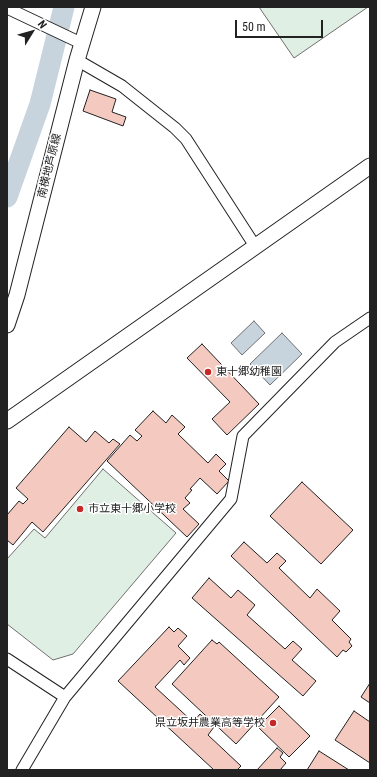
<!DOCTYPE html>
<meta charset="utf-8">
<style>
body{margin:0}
#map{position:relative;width:377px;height:777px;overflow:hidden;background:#fff;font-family:"Roboto Condensed",sans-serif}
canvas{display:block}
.frame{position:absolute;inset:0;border:8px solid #222;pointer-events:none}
.north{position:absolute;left:12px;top:12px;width:40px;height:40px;-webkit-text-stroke:3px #fff;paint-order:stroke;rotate:53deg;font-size:11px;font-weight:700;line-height:16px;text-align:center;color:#222}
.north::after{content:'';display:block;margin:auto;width:14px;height:18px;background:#222;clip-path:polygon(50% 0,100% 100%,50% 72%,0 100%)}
.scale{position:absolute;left:235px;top:20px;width:88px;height:18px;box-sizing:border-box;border:2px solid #222;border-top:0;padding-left:5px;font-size:12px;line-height:14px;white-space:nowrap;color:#222;-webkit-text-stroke:3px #fff;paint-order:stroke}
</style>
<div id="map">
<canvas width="377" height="777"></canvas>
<div class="frame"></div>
<div class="north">N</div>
<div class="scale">50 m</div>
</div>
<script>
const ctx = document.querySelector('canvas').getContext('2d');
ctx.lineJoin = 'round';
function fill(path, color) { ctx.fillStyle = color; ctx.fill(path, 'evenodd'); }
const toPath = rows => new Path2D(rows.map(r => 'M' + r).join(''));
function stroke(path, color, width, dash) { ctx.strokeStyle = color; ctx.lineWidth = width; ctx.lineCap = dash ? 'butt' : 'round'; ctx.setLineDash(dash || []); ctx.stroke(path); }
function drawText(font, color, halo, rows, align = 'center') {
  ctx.font = font + ' "Roboto Condensed","Noto Sans JP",sans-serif'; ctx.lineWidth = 3; ctx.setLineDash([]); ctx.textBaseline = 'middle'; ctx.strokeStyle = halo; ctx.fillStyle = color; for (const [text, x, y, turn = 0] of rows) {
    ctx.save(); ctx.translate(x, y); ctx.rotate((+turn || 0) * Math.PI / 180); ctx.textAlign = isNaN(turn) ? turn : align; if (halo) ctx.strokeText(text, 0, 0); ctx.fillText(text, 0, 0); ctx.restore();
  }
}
const green = toPath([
 [259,7,368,7,294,58,259,7],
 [103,469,176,533,73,654,53,660,7,624,7,559,34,529,45,538,103,469]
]);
fill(green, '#e0efe3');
stroke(green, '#6f6f6f', 1);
const water = toPath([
 [254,321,265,333,242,355,231,343,254,321],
 [282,333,302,354,270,385,250,364,282,333]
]);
fill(water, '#c7d3dd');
stroke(water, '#6f6f6f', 1);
stroke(toPath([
 [7,197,40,104,64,7]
]), '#c7d3dd', 21);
const building = toPath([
 [90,90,116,99,112,112,126,117,123,126,83,111,90,90],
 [202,344,259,404,227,435,212,419,230,402,187,358,202,344],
 [153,411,166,423,172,415,185,427,178,434,208,463,216,454,226,464,219,471,229,481,217,494,200,478,190,489,192,490,185,498,190,503,183,509,199,524,187,537,107,461,130,435,137,441,142,436,135,430,153,411],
 [69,427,86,442,95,431,109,443,113,439,120,444,43,532,32,522,13,545,7,540,7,515,19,501,23,504,28,499,16,488,69,427],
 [302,482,353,530,321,564,270,516,302,482],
 [244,542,267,563,277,553,286,561,279,568,310,598,317,589,340,611,332,620,351,639,349,642,352,646,346,652,343,650,337,657,231,556,244,542],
 [209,578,231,598,238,590,255,605,247,615,285,649,293,641,302,649,292,660,316,681,303,696,192,598,209,578],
 [169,627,174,632,178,628,187,636,178,646,190,658,184,665,180,660,155,687,193,722,200,714,214,727,208,735,241,766,237,770,214,770,118,681,169,627],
 [212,640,217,644,219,642,279,697,236,744,172,684,212,640],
 [370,683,370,703,361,697,370,683],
 [279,706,310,736,289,757,258,727,279,706],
 [354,711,370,722,370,763,335,740,354,711],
 [277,748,283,753,280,757,286,763,280,770,257,770,277,748],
 [319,751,349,770,307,770,319,751]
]);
fill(building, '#f3c9c0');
stroke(building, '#222', 1);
const street = toPath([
 [7,8,83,44],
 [77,60,122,86,175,128,186,139,255,246],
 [7,659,65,697,231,499,243,436,335,342,370,318],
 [22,770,65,697]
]);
const secondary = toPath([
 [7,325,17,295,77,60,93,7],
 [7,421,370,166]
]);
stroke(street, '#222', 13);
stroke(secondary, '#222', 17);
stroke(street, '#fff', 11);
stroke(secondary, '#fff', 15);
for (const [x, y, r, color] of [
 [208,372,4,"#c62828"],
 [80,509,4,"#c62828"],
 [273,723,4,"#c62828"]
]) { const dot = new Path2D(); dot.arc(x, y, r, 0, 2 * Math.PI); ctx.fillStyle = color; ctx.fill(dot); stroke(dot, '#fff', 1.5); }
drawText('11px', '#222', '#fff', [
 ["南横地芦原線",50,166,-76]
]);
drawText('11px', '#222', '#fff', [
 ["東十郷幼稚園",216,372],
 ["市立東十郷小学校",88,509],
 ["県立坂井農業高等学校",265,723,"right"]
], 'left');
</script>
